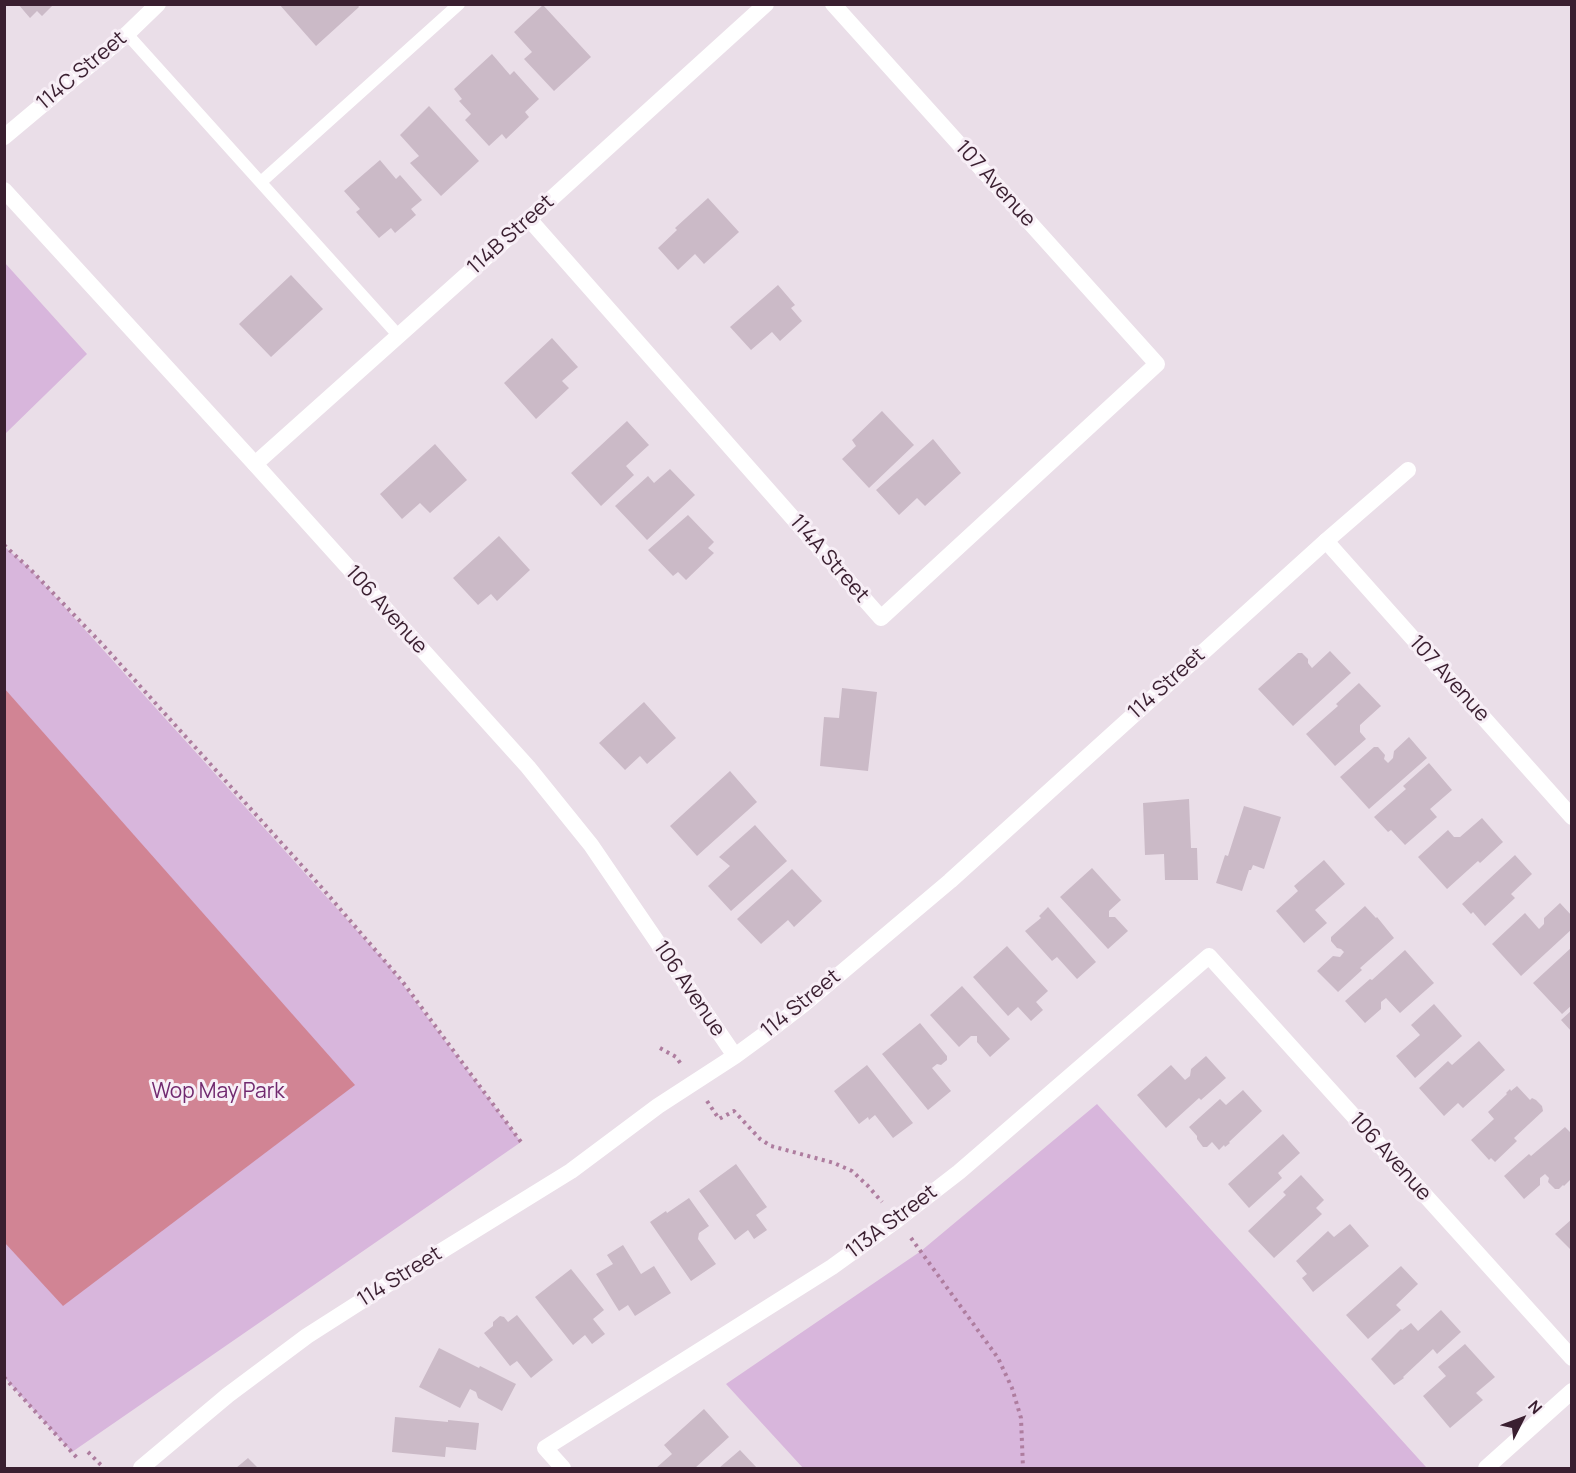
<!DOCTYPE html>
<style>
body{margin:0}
#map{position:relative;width:1576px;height:1473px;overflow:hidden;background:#eadee8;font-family:Manrope,sans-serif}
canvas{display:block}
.frame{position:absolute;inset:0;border:6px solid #3a1f30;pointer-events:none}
.north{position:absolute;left:1492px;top:1389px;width:60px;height:60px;-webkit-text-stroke:4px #f7eef6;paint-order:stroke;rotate:48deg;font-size:16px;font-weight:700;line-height:24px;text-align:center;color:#3a1f30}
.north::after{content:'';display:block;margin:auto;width:21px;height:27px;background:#3a1f30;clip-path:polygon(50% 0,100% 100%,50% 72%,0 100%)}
</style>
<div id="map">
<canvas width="1576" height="1473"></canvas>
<div class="frame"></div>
<div class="north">N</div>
</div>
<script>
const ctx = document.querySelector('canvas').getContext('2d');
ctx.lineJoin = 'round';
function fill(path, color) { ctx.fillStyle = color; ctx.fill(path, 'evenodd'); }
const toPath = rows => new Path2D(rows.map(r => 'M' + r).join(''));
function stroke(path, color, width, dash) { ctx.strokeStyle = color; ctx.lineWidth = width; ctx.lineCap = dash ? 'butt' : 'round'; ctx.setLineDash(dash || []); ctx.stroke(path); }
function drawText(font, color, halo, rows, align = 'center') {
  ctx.font = font + ' Manrope,sans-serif'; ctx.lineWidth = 6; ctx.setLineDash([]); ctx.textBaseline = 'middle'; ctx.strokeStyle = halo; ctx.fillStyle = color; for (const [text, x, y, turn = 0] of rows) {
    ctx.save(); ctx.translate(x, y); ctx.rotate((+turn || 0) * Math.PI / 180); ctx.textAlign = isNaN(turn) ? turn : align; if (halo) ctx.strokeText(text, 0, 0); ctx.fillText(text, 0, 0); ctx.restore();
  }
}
fill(toPath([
 [5,263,87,354,5,434],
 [5,547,31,570,388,965,521,1142,72,1452,5,1378],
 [1097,1104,1426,1467,1424,1468,803,1468,726,1384,921,1251]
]), '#d8b6dc');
fill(toPath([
 [4,688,355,1085,63,1306,5,1243]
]), '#d18494');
fill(toPath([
 [18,4,54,4,42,16,37,11,30,18],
 [279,4,357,4,359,7,316,46],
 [543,5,591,57,554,91,524,59,532,52,514,32],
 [492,54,510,75,514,71,539,99,525,112,529,117,506,139,502,134,489,146,465,120,471,114,459,101,462,99,454,89],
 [429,106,479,161,441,196,410,163,419,156,400,135],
 [380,160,396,179,400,175,422,200,411,209,416,215,395,233,391,228,379,238,356,212,360,209,344,191],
 [708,198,739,232,704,264,695,254,678,270,658,248,677,230,675,228],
 [291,275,323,309,271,357,239,324],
 [778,285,795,305,791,308,802,321,780,341,772,332,751,350,730,327],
 [552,338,578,367,562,381,569,388,536,419,504,383],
 [882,411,914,445,869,488,842,459,856,446,852,440],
 [627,421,649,445,626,466,634,475,601,506,571,473],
 [933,439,961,473,925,506,917,498,899,515,876,490],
 [435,444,467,480,430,513,420,503,402,519,380,494],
 [670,469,695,495,647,540,615,506,648,476,654,483],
 [688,515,714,542,708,548,714,553,686,580,678,572,673,576,648,550],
 [499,536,530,570,497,601,491,594,478,605,453,578],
 [1330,651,1351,673,1293,726,1258,689,1298,653,1302,653,1308,659,1308,663,1312,668],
 [1359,683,1381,706,1360,725,1360,732,1366,739,1335,766,1306,734,1338,706,1336,704],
 [842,688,877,692,868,771,820,766,824,717,839,718],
 [644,702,676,738,647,764,640,756,625,770,599,743],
 [1409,737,1427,758,1369,809,1340,777,1374,747,1378,747,1385,755,1384,759,1388,763,1393,758,1394,751],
 [1429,763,1452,790,1430,809,1437,817,1405,845,1391,830,1388,832,1374,817,1406,789,1403,786],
 [730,771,757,802,697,856,670,826],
 [1189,799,1191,848,1197,848,1198,880,1165,880,1164,854,1145,855,1143,803],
 [1244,806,1281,817,1264,869,1253,865,1251,870,1249,870,1242,891,1216,883,1225,855,1228,856],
 [1482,818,1503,842,1480,863,1478,861,1447,889,1418,857,1448,830,1454,837,1460,837],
 [755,825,787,861,731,911,708,886,730,866,719,857],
 [1515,855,1532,874,1511,894,1515,898,1485,926,1473,912,1471,914,1462,904],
 [1324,860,1345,884,1315,910,1327,923,1304,943,1276,911,1298,891,1294,886],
 [1092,868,1121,900,1109,911,1109,917,1115,917,1128,931,1108,949,1060,897],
 [792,869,822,901,794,927,788,920,761,944,737,919],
 [1560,903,1572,916,1572,929,1521,976,1492,944,1525,913,1539,929,1544,924,1544,918],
 [1365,906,1376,918,1377,917,1394,938,1360,968,1362,970,1338,992,1317,971,1333,956,1340,957,1344,952,1341,949,1337,948,1331,941,1331,937],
 [1048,907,1096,962,1077,979,1057,957,1052,961,1025,931,1041,918,1039,916],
 [1007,946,1048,991,1036,1002,1043,1010,1031,1021,1018,1007,1008,1016,973,977],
 [1572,947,1572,1005,1562,1014,1533,983],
 [1405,950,1434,983,1400,1013,1386,998,1381,1002,1381,1009,1365,1023,1345,1001,1370,979,1372,980],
 [962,986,1010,1039,990,1057,977,1042,977,1036,971,1036,959,1047,930,1015],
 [1434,1004,1462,1036,1415,1078,1396,1056,1420,1035,1411,1025],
 [1572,1010,1572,1032,1561,1020],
 [920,1023,947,1056,947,1060,941,1065,937,1064,932,1068,951,1091,928,1110,882,1054],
 [1479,1041,1505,1070,1463,1108,1458,1103,1444,1116,1419,1088,1448,1061,1452,1065],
 [1206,1056,1226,1078,1201,1100,1199,1098,1166,1128,1137,1095,1171,1065,1185,1080,1190,1076,1191,1069],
 [867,1065,913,1123,893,1138,875,1115,869,1120,868,1117,859,1124,834,1091],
 [1517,1086,1530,1100,1532,1098,1536,1100,1542,1106,1543,1111,1514,1138,1517,1141,1495,1162,1491,1158,1489,1160,1471,1140,1494,1119,1488,1112,1507,1094,1506,1093,1510,1089,1511,1091],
 [1243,1090,1262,1111,1229,1142,1230,1143,1225,1147,1224,1145,1219,1150,1212,1142,1207,1147,1203,1147,1197,1139,1197,1136,1189,1127,1220,1099,1226,1105],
 [1565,1127,1572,1134,1572,1178,1564,1186,1563,1185,1559,1189,1555,1189,1548,1182,1549,1178,1545,1174,1540,1178,1540,1185,1524,1199,1504,1176,1529,1154,1531,1156],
 [1283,1134,1300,1153,1278,1173,1282,1178,1249,1208,1228,1184],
 [736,1164,767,1207,756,1215,767,1230,754,1239,748,1230,735,1240,699,1191],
 [1301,1175,1324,1200,1316,1208,1322,1214,1274,1258,1248,1231,1286,1195,1283,1192],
 [689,1198,709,1226,699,1233,698,1239,716,1264,691,1281,650,1222,666,1211,667,1213],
 [1572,1219,1572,1251,1555,1234],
 [1350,1224,1369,1246,1313,1292,1302,1278,1307,1274,1296,1261,1328,1231,1334,1237],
 [623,1245,641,1274,654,1266,671,1293,635,1316,628,1305,619,1311,596,1274,613,1264,607,1255],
 [1401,1266,1418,1284,1396,1305,1401,1310,1368,1339,1346,1315],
 [571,1269,604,1310,593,1319,605,1334,592,1344,585,1335,573,1345,535,1297],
 [1441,1310,1461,1332,1437,1354,1433,1349,1403,1377,1404,1378,1394,1385,1371,1359,1401,1329,1402,1330,1411,1323,1418,1331],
 [517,1315,553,1360,531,1378,517,1361,510,1366,484,1333,493,1326,493,1322,500,1316,504,1317,508,1322],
 [1465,1344,1495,1377,1476,1393,1483,1400,1450,1428,1423,1396,1446,1376,1438,1367],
 [439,1348,479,1368,480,1366,516,1384,502,1411,478,1398,476,1392,470,1389,460,1408,419,1387],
 [704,1409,729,1437,695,1468,656,1468,672,1454,664,1445],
 [395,1417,448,1422,448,1420,479,1423,476,1450,446,1447,445,1457,392,1452],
 [740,1450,757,1468,719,1468],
 [248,1458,258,1468,236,1468]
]), '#cbbac7');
stroke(toPath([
 [4,545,31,570,103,645,323,889,402,981,521,1142],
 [660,1048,676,1057,681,1064],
 [707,1101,719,1119,734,1111,760,1139,771,1146,834,1163,852,1171,868,1186,882,1202],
 [911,1238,998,1358,1012,1388,1021,1418,1023,1468],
 [4,1377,78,1459],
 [88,1452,104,1468]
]), '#ae7d9f', 4, [3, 4.5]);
stroke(toPath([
 [127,34,398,335],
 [261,182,459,4]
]), '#fff', 12);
stroke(toPath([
 [4,137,127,34,158,4],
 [529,219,881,618,1157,364,833,4],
 [255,464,529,219,766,4],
 [1326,541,1572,817],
 [563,1468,545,1448,832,1267,897,1220,959,1172,1209,956,1572,1358],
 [1486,1468,1572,1391]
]), '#fff', 16);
stroke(toPath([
 [4,190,255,464,528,767,591,845,735,1056],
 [141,1468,228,1395,307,1336,393,1281,571,1171,658,1106,735,1056,765,1034,803,1005,950,881,1326,541,1408,470]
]), '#fff', 16);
drawText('21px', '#3a1f30', '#f7eef6', [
 ["114C Street",82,71,-40],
 ["107 Avenue",995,184,48],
 ["114B Street",511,235,-42],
 ["114A Street",829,559,49],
 ["106 Avenue",386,610,48],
 ["107 Avenue",1449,679,48],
 ["114 Street",1167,684,-42],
 ["106 Avenue",689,989,56],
 ["114 Street",801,1004,-39],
 ["106 Avenue",1390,1157,48],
 ["113A Street",892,1222,-37],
 ["114 Street",400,1277,-32]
]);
drawText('21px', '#71296f', '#f7eef6', [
 ["Wop May Park",218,1092]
]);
</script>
